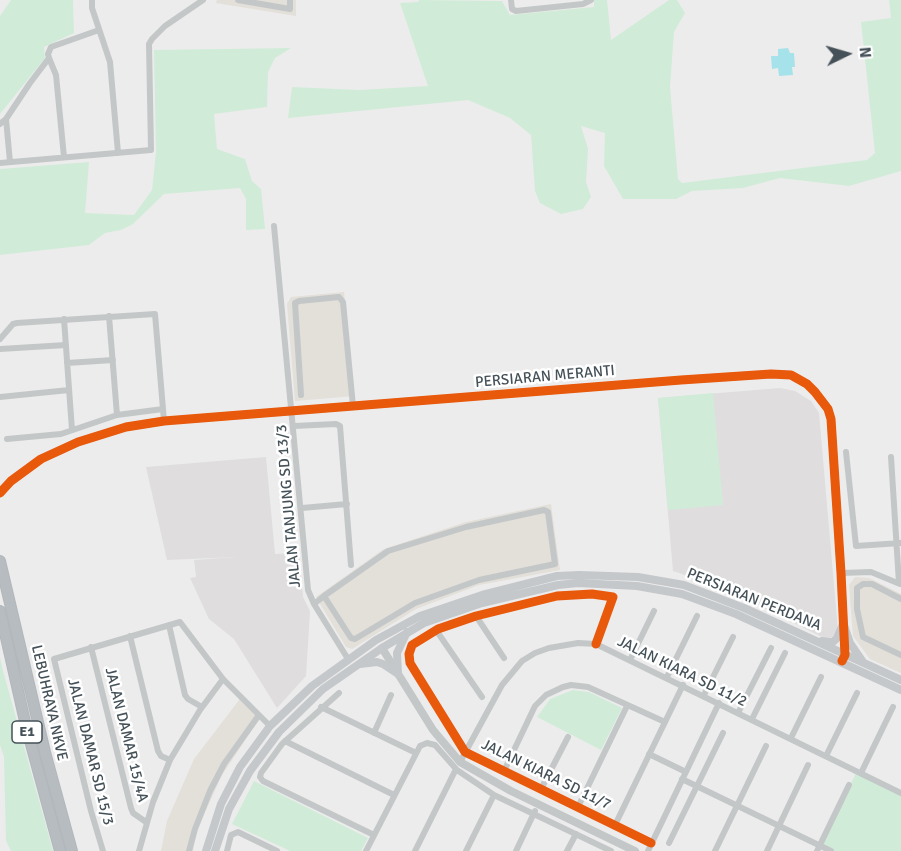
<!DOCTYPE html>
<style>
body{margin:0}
#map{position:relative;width:901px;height:851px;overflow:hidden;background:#edecec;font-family:Signika,sans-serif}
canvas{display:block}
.north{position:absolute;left:817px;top:24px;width:60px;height:60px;-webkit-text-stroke:4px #fff;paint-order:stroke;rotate:85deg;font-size:16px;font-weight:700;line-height:24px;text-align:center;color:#445158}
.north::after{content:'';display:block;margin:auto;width:21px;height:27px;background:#445158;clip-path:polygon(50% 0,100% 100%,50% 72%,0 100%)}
</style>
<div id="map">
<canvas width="901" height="851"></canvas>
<div class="north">N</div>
</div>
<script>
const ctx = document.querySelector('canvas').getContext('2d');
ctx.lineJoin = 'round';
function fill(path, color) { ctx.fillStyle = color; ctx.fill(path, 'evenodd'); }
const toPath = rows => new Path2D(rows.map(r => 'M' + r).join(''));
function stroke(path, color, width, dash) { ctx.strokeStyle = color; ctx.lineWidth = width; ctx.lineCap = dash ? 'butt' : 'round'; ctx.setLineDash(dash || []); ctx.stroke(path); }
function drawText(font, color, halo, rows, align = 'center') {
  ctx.font = font + ' Signika,sans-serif'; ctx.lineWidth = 5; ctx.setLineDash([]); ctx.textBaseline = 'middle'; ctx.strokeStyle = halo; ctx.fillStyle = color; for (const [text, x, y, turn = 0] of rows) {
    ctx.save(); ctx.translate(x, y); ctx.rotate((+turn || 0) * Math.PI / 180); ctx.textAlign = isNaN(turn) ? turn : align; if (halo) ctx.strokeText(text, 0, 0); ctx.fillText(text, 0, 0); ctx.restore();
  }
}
fill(toPath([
 [217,0,296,0,296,16,216,3],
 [344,292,354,396,295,401,287,304,291,297],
 [551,504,560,570,479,585,416,609,352,649,346,647,316,597,384,549,466,522],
 [855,577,869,578,901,594,901,673,870,659,853,636,849,585],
 [243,695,262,715,222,775,197,830,193,851,161,851,167,821,194,759]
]), '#e3dfd9');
fill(toPath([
 [780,388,795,391,811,401,819,413,838,631,832,637,822,637,726,589,673,571,658,398],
 [266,457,275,554,299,553,303,597,310,611,306,676,277,708,234,639,209,619,190,578,196,577,194,560,236,557,167,560,146,467]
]), '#dfddde');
fill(toPath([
 [11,0,73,0,74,33,44,47,45,58,0,114,0,16],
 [419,0,502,1,510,15,594,7,594,0,607,0,611,40,669,0,677,0,685,13,674,32,670,87,678,179,682,183,867,160,875,153,861,22,891,18,889,0,901,0,901,171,849,186,780,178,743,188,692,191,676,199,623,199,604,166,605,133,581,126,588,149,586,182,591,197,583,209,561,214,540,203,535,191,531,135,510,118,468,100,288,118,292,87,359,90,428,86,400,3,418,2],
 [291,48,275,58,268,72,267,107,214,114,217,149,245,159,252,181,261,189,265,229,246,230,246,199,240,188,164,194,133,224,121,230,105,233,89,245,0,255,0,169,89,162,85,213,134,215,152,190,156,152,154,50],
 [713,393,723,505,668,510,658,398],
 [0,657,2,667,53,851,11,851,6,841,4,757,0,745],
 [573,690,589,692,622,708,601,750,537,717,550,699],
 [856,773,901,794,901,851,835,851,822,844],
 [254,781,368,838,361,851,290,851,232,824]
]), '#d0ecd8');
fill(toPath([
 [788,48,790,53,794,53,795,67,792,67,793,75,779,76,778,68,772,69,771,56,778,56,778,49]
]), '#a6e2ea');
const motorway = toPath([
 [0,561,45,752,72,851],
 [0,611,26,726,60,851]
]);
stroke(motorway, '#b2b7bc', 12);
stroke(toPath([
 [92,0,92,8,110,62,118,153],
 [238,0,290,9,290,0],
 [511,0,512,9,516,11,583,4,591,0],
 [49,58,56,75,64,157],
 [6,119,10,162],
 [0,124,6,119,30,83,49,58,48,54,51,47,99,30],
 [0,163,151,150,149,44,152,39,165,26,203,0],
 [274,226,308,590,314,604,348,659],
 [109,316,117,415],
 [64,319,72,430],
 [0,339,13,324,17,323,155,314,164,421],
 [0,349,66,345],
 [67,363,113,360],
 [301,395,295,303,299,301,339,297,343,302,353,406],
 [0,397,69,390],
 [294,426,336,424,340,426,351,565],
 [7,439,61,434,117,415,163,409],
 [846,452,856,546,901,543],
 [891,457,899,583],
 [302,508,347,504],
 [841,573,871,572,900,584],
 [901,599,872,584,863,584,857,588,857,609,863,637,901,655],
 [314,604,324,596,388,551,466,527,544,510,548,512,555,564,479,580,415,603,355,639,351,638,324,596],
 [476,616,504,658],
 [169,625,185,695,188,699,202,707],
 [436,630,482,697],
 [130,636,158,751,161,756,170,760],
 [596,644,613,597,592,594,557,596,476,616,438,629,412,645,409,654,410,663,465,752,651,843],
 [91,647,131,808,133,813,146,822],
 [630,660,654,611],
 [667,677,697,616],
 [339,693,282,744,261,773,260,777,263,781,374,835],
 [704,695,733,637],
 [321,707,416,753],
 [738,713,771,648],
 [752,719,785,653],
 [374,733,391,695],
 [791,738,821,677],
 [285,741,394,795],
 [649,754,686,772],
 [826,756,857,693],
 [460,762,502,685,522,661,535,653,549,648,578,643,596,644,901,793],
 [504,771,535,706,546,695,563,687,571,685,588,687,665,722],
 [861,773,893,707],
 [682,779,831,851],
 [541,789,568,737],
 [578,807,627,706],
 [615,825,683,685],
 [669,843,723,733],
 [103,851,91,811,54,659,180,622,223,679,270,726],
 [139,851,153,802,170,760,200,710,223,679],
 [189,851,195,829,210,791,224,764,259,715],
 [227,851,231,835,238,832,277,851],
 [366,851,420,746,427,743,435,745,457,770,494,795,611,851],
 [415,851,456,769],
 [466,851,494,795],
 [516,851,535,811],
 [567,851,576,834],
 [648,851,719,703],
 [715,851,766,746],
 [767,851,808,765],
 [817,851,849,785]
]), '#c4c7c8', 6);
stroke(toPath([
 [0,493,11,481,41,459,78,442,126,427,164,421,681,380,771,374,791,375,807,384,815,392,828,409,831,419,841,573,845,655,843,659],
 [382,648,433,730,460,762,511,791,635,851]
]), '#c4c7c8', 8);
stroke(toPath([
 [843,622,850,643,863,662],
 [822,641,833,642,837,638,843,624],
 [360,664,377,662,383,664,398,674],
 [398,674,397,653,407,632],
 [206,851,221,804,240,767,270,726,312,686,376,640,420,616,482,595,557,576,579,575,638,577,684,585,744,608,901,680],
 [215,851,229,809,250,771,279,732,323,689,382,648,424,623,482,603,558,585,578,583,637,586,682,594,736,614,901,690]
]), '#c5c8cb', 8);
stroke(motorway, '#b6bcc0', 10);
stroke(toPath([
 [0,493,11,481,41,459,78,442,126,427,164,421,681,380,771,374,791,375,807,384,815,392,828,409,831,419,841,573,845,655,842,661],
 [596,644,613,597,592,594,557,596,476,616,438,629,412,645,409,654,410,663,465,752,651,843]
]), '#e8590c', 9);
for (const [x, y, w] of [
 [27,732,30]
]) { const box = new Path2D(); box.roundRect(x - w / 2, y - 11, w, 22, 4.5); ctx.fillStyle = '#fff'; ctx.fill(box); stroke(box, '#445158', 1.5); }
drawText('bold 14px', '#445158', null, [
 ["E1",27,732]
]);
drawText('15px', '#445158', '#fff', [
 ["PERSIARAN MERANTI",545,377,-5],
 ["JALAN TANJUNG SD 13/3",289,506,-95],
 ["PERSIARAN PERDANA",754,600,22],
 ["JALAN KIARA SD 11/2",682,672,26],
 ["LEBUHRAYA NKVE",49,703,77],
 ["JALAN DAMAR 15/4A",126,735,76],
 ["JALAN DAMAR SD 15/3",90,752,76],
 ["JALAN KIARA SD 11/7",546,775,26]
]);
</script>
